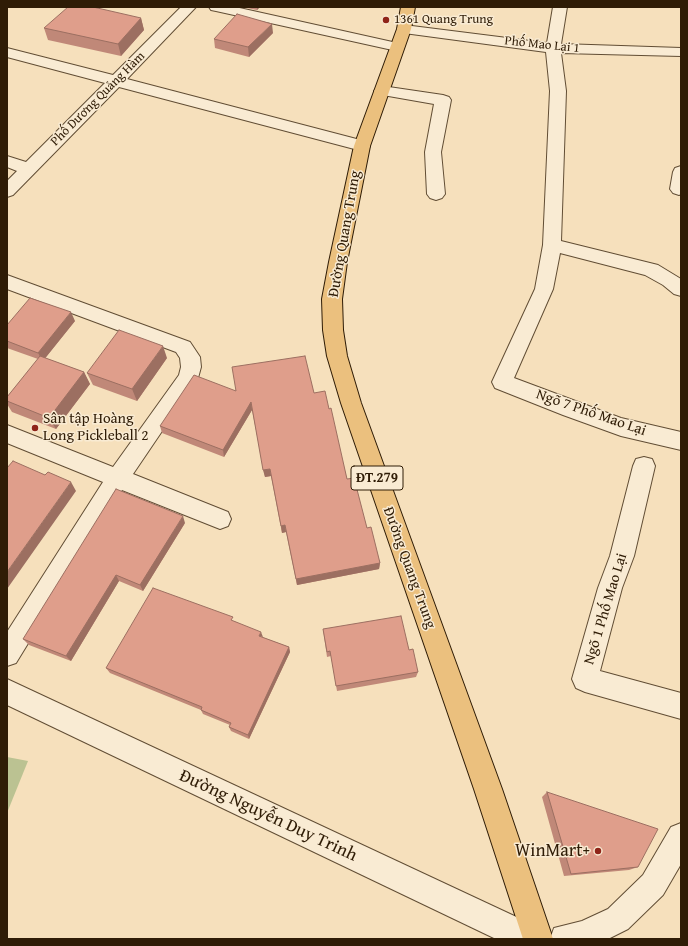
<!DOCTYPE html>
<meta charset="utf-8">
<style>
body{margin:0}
#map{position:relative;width:688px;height:946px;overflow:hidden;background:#f6e0bc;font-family:"Gentium Book Plus",serif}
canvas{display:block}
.frame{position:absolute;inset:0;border:8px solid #2f1c06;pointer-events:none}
</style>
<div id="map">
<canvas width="688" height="946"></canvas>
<div class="frame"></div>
</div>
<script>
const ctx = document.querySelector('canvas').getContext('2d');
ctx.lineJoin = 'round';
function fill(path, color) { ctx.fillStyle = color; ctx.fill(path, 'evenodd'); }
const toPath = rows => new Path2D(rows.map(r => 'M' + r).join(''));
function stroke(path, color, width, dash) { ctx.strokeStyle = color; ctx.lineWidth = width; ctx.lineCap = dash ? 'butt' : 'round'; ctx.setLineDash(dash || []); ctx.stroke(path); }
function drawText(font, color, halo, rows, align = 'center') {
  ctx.font = font + ' "Gentium Book Plus",serif'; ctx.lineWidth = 3; ctx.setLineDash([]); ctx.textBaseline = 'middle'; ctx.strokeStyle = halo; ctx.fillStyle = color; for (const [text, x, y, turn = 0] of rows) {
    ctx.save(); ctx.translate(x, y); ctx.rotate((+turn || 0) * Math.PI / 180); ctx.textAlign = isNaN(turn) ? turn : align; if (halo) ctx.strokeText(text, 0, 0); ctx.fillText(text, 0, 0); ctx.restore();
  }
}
fill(toPath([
 [7,757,28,761,7,813]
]), '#bbc292');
const minor = toPath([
 [181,7,196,7,127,79,368,142,370,146,368,150,362,151,119,87,13,195,7,197,7,181,17,171,7,167,7,156,26,162,105,83,7,57,7,48,113,75,181,7],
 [209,7,235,7,397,43,402,44,404,47,402,50,397,51,216,11,211,10,209,7],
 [553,7,567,7,561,44,681,48,681,56,561,53,566,91,561,241,658,265,681,279,681,296,674,294,663,285,645,275,560,253,553,289,514,378,621,418,681,432,681,450,621,436,563,415,495,388,492,382,535,289,543,245,550,91,546,52,404,33,399,32,397,29,399,26,404,25,547,43,553,7],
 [382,86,443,95,449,97,451,100,441,152,445,194,442,198,436,200,430,198,427,194,425,152,434,104,377,94,374,91,377,88,382,86],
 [681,166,681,194,679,195,673,193,670,189,673,172,675,168,681,166],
 [7,275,190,342,200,357,201,367,198,378,133,474,228,512,231,519,228,526,220,529,122,490,16,663,7,666,7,632,103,482,7,443,7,425,113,467,179,375,181,367,180,358,176,352,7,289,7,275],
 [644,457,652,459,655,466,634,556,622,588,600,671,681,693,681,719,585,692,576,688,572,679,598,588,610,556,633,466,636,459,644,457],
 [681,823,681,864,663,895,628,929,608,939,550,939,554,928,582,921,608,909,643,875,671,827,681,823]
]);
const tertiary = toPath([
 [7,679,540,928,544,939,496,939,7,705,7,679]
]);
const primary = toPath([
 [401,7,415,7,411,29,370,146,347,262,342,299,343,330,347,356,361,403,502,789,553,939,523,939,474,789,341,403,327,356,323,330,322,299,329,262,354,146,397,29,401,7]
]);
stroke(minor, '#614d34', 2);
stroke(tertiary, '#614d34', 2);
stroke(primary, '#2f1c06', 2);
fill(minor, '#f9ebd3');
fill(tertiary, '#f9ebd3');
fill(primary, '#ebc07e');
fill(toPath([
 [242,7,260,7,257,10],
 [141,18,144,30,121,56,48,40,44,28],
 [273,33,249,57,215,48,214,39],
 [75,321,45,358,84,372,90,384,56,429,12,412,7,404,7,397,38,359,7,348,7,325],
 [167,358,137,401,93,385,87,373],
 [236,391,314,393,329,409,347,479,367,528,380,563,379,569,297,585,286,532,282,533,271,476,265,477,252,410,224,457,162,433,160,426],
 [185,523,143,591,119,581,71,661,29,645,23,639],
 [234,621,262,637,289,647,290,652,249,739,231,731,229,727,230,725,203,714,201,710,110,673,106,668],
 [323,629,409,650,418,672,416,677,337,691,331,656,327,657],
 [547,792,638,867,629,870,564,876,542,797]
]), '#c08878');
fill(toPath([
 [257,7,260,7,257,10],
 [141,18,144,30,121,56,118,44],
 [272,24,273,33,249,57,248,47],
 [71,312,75,321,43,361,38,353],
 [163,346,167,358,137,401,132,389],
 [84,372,90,384,56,429,49,418],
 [251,402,252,410,224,457,223,450],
 [270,469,271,476,265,477,263,470],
 [71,482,76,491,7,589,7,572],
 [183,516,185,523,143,591,140,585],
 [285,525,286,532,282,533,281,526],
 [380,563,379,569,297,585,296,579],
 [116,575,119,581,71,661,66,656],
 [261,632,263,637,259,636],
 [289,647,290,652,249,739,248,735]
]), '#9c6f61');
const building = toPath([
 [68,7,93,7,141,18,118,44,44,28,68,7],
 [237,14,272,24,248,47,214,39,237,14],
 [30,298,71,312,38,353,7,341,7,325,30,298],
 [119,330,163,346,132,389,87,373,119,330],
 [40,356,84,372,49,418,7,401,7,397,40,356],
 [305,356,314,393,325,391,329,409,331,408,347,479,354,478,367,528,371,527,380,563,296,579,285,525,281,526,270,469,263,470,251,402,223,450,160,426,194,375,236,391,232,367,305,356],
 [13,461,45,475,48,472,71,482,7,572,7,468,13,461],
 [116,489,183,516,140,585,116,575,66,656,23,639,116,489],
 [153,588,233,617,231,620,261,632,259,636,289,647,248,735,229,727,231,723,201,710,202,707,106,668,153,588],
 [401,616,409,650,413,649,418,672,336,686,330,651,327,652,323,629,401,616],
 [547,792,658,829,638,867,571,874,547,792]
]);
fill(building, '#df9e8b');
stroke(building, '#9c6f61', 1);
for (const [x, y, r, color] of [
 [386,20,4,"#8f2418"],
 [35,428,4,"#8f2418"],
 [598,851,4,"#8f2418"]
]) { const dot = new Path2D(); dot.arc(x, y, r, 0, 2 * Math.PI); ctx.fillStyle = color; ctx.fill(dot); stroke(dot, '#f9ebd3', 1.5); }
drawText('13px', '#2f1c06', '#f9ebd3', [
 ["1361 Quang Trung",394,20]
], 'left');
drawText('13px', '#2f1c06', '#f9ebd3', [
 ["Phố Mao Lại 1",542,45,6],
 ["Phố Dương Quảng Hàm",98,99,-45]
]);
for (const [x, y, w] of [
 [377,478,52]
]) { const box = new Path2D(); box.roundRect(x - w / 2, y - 12, w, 24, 3); ctx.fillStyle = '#f9ebd3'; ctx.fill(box); stroke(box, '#2f1c06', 1); }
drawText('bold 14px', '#2f1c06', null, [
 ["ĐT.279",377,478]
]);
drawText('15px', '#2f1c06', '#f9ebd3', [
 ["Đường Quang Trung",345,234,-80],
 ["Ngõ 7 Phố Mao Lại",591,413,19],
 ["Đường Quang Trung",409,568,70],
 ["Ngõ 1 Phố Mao Lại",606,609,-73]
]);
drawText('15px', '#2f1c06', '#f9ebd3', [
 ["Sân tập Hoàng",43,419],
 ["Long Pickleball 2",43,436]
], 'left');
drawText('18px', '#2f1c06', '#f9ebd3', [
 ["Đường Nguyễn Duy Trinh",268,816,25]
]);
drawText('18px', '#2f1c06', '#f9ebd3', [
 ["WinMart+",590,851]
], 'right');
</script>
